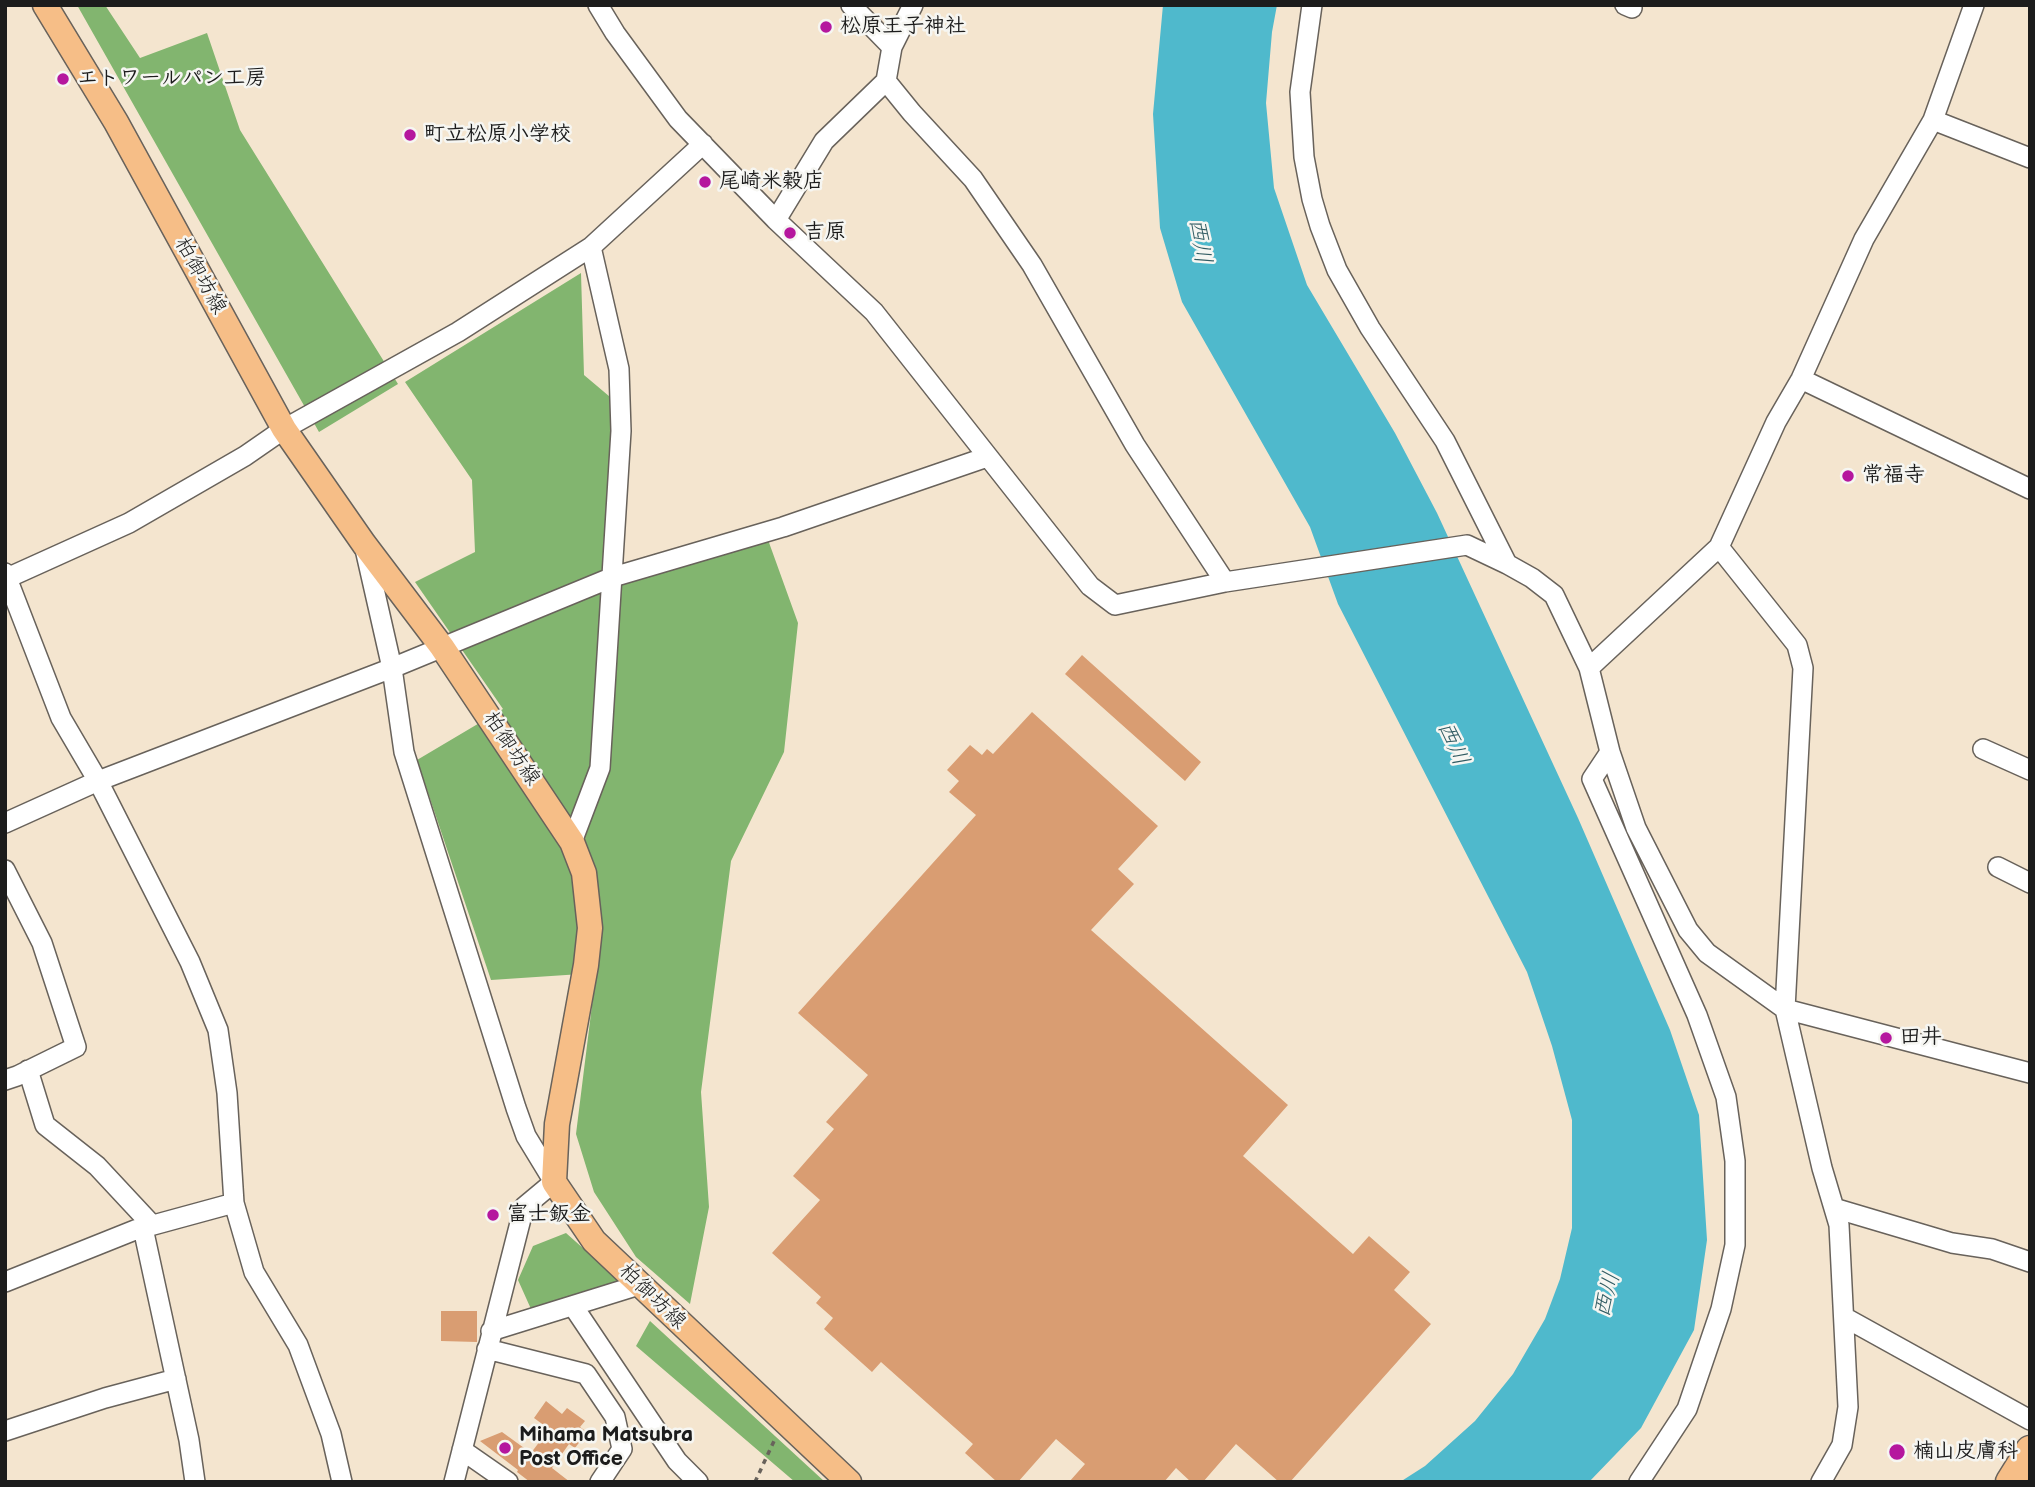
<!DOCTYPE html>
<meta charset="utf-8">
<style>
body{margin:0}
#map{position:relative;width:2035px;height:1487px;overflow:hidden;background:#f4e5cf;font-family:"Balsamiq Sans",sans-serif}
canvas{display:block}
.frame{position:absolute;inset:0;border:7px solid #1c1c1c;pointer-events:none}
</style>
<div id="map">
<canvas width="2035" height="1487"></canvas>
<div class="frame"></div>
</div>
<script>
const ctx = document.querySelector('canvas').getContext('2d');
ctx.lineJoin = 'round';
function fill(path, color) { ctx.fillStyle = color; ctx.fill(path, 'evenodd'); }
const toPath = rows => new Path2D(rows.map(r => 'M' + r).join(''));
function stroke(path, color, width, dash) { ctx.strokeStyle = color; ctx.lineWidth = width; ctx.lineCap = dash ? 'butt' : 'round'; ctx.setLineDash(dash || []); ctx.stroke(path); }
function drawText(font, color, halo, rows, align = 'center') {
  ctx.font = font + ' "Balsamiq Sans","Klee One",sans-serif'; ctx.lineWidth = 5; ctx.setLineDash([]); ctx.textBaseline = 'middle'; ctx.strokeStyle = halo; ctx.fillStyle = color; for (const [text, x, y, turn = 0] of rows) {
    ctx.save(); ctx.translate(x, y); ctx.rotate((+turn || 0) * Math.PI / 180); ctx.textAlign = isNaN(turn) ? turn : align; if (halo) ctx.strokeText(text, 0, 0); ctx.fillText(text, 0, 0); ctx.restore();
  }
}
fill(toPath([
 [77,5,105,5,140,58,207,33,240,130,398,384,319,432],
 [581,273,584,375,616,402,604,588,767,537,798,623,784,752,731,861,701,1092,709,1207,690,1304,636,1257,594,1192,576,1134,596,973,491,980,417,760,503,709,415,582,475,552,472,480,405,382],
 [566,1233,621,1282,531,1309,518,1280,533,1246],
 [650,1321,825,1482,795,1482,636,1346]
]), '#82b56f');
fill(toPath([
 [1163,5,1277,5,1272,32,1266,103,1274,188,1307,285,1395,433,1437,513,1578,818,1670,1030,1699,1115,1707,1240,1694,1330,1641,1428,1589,1482,1400,1482,1425,1466,1475,1421,1513,1374,1545,1319,1560,1279,1572,1228,1572,1120,1552,1046,1527,972,1338,604,1310,527,1182,302,1160,228,1153,114]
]), '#4fb9cc');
fill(toPath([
 [1082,655,1201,762,1185,781,1065,674],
 [1032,712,1158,826,1118,869,1134,884,1091,930,1288,1105,1243,1156,1353,1254,1369,1236,1410,1272,1394,1290,1431,1324,1290,1482,1279,1482,1236,1444,1203,1482,1191,1482,1176,1468,1164,1482,1069,1482,1085,1464,1056,1439,1018,1482,997,1482,965,1453,973,1444,881,1362,872,1372,824,1329,833,1318,816,1303,821,1297,772,1253,820,1200,793,1176,834,1129,826,1122,868,1075,798,1013,976,815,949,792,959,781,947,770,970,745,982,755,987,749,993,754],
 [441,1311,477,1311,477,1342,441,1341],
 [546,1401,562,1414,567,1408,585,1421,580,1427,587,1432,575,1448,569,1444,552,1468,570,1482,530,1482,517,1472,518,1470,480,1441,502,1432,531,1453,549,1429,534,1418]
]), '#d99d72');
const minor = toPath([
 [598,5,615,33,678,119,776,220,874,312,1090,586,1115,605,1225,582,1467,545,1507,564,1532,578,1554,595,1589,668,1610,752,1636,828,1688,930,1707,953,1785,1009,2030,1073],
 [851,5,892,47],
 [1312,5,1300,92,1304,157,1312,199,1320,226,1337,270,1370,328,1445,441,1507,564],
 [1625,5,1632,8],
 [886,81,912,113,973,179,1032,265,1135,445,1225,582],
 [1933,120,2030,158],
 [776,220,824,141,886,81,892,47,913,5],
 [1801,379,2030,489],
 [1719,547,1797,645,1803,668,1785,1009,1822,1168,1839,1225,1848,1407,1842,1445,1821,1482],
 [365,549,392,668,404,752,516,1108,526,1136,554,1182,524,1207,454,1482],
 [5,573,61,718,98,781,190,962,218,1030,227,1093,234,1203,254,1272,298,1345,331,1434,342,1482],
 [5,579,129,523,245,456,284,429,458,332,591,247,703,144],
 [1589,668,1719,547,1776,422,1801,379,1864,239,1933,120,1974,5],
 [1983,749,2030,770],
 [1610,752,1592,779,1697,1015,1726,1097,1735,1161,1735,1245,1721,1309,1687,1409,1639,1482],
 [5,823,98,781,392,668,613,577,783,527,987,457],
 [572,842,600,768,621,431,619,369,591,247],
 [1998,867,2030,883],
 [5,870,42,943,76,1047,17,1076,5,1080],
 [28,1070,45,1125,97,1166,152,1225],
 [1834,1208,1952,1243,1992,1249,2030,1262],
 [143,1228,189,1440,195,1482],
 [5,1282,135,1230,234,1203],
 [573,1306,677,1461,698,1482],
 [1844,1317,2030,1420],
 [491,1331,639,1285],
 [487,1349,586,1374,615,1417,622,1449,600,1482],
 [5,1431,105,1398,176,1379],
 [462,1450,508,1482]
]);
const major = toPath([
 [45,5,116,122,284,429,364,544,442,647,572,842,584,873,590,928,586,965,557,1124,554,1182,594,1241,849,1482]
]);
const highway = toPath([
 [2010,1482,2030,1450]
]);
stroke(minor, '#68625b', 22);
stroke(major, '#68625b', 27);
stroke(highway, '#68625b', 31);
stroke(toPath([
 [755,1482,774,1441]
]), '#68625b', 3.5, [5, 5]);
stroke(minor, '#fff', 19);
stroke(major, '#f6be87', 24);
stroke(highway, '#f6be87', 28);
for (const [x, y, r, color] of [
 [826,27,7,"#b5179e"],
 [63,79,7,"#b5179e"],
 [410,135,7,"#b5179e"],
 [705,182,7,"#b5179e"],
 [790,233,7,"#b5179e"],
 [1848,476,7,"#b5179e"],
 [1886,1038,7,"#b5179e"],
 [493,1215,7,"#b5179e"],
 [505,1448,7,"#b5179e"],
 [1897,1452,9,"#b5179e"]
]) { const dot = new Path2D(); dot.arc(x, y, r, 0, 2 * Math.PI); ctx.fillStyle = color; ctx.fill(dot); stroke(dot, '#f6f6f2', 2.5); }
drawText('bold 21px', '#1c1c1c', '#f6f6f2', [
 ["松原王子神社",840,27],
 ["エトワールパン工房",77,79],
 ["町立松原小学校",424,135],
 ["尾崎米穀店",719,182],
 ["吉原",804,233],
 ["常福寺",1862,476],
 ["田井",1900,1038],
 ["富士鈑金",507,1215],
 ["Mihama Matsubra",519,1436],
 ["Post Office",519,1460],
 ["楠山皮膚科",1913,1452]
], 'left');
drawText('21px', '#1c1c1c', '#f6f6f2', [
 ["柏御坊線",200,276,61],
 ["柏御坊線",511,749,56],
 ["柏御坊線",652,1297,44]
]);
drawText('italic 23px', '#305b62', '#f6f6f2', [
 ["西川",1199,241,81],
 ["西川",1452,744,66],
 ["西川",1608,1295,-76]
]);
</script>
